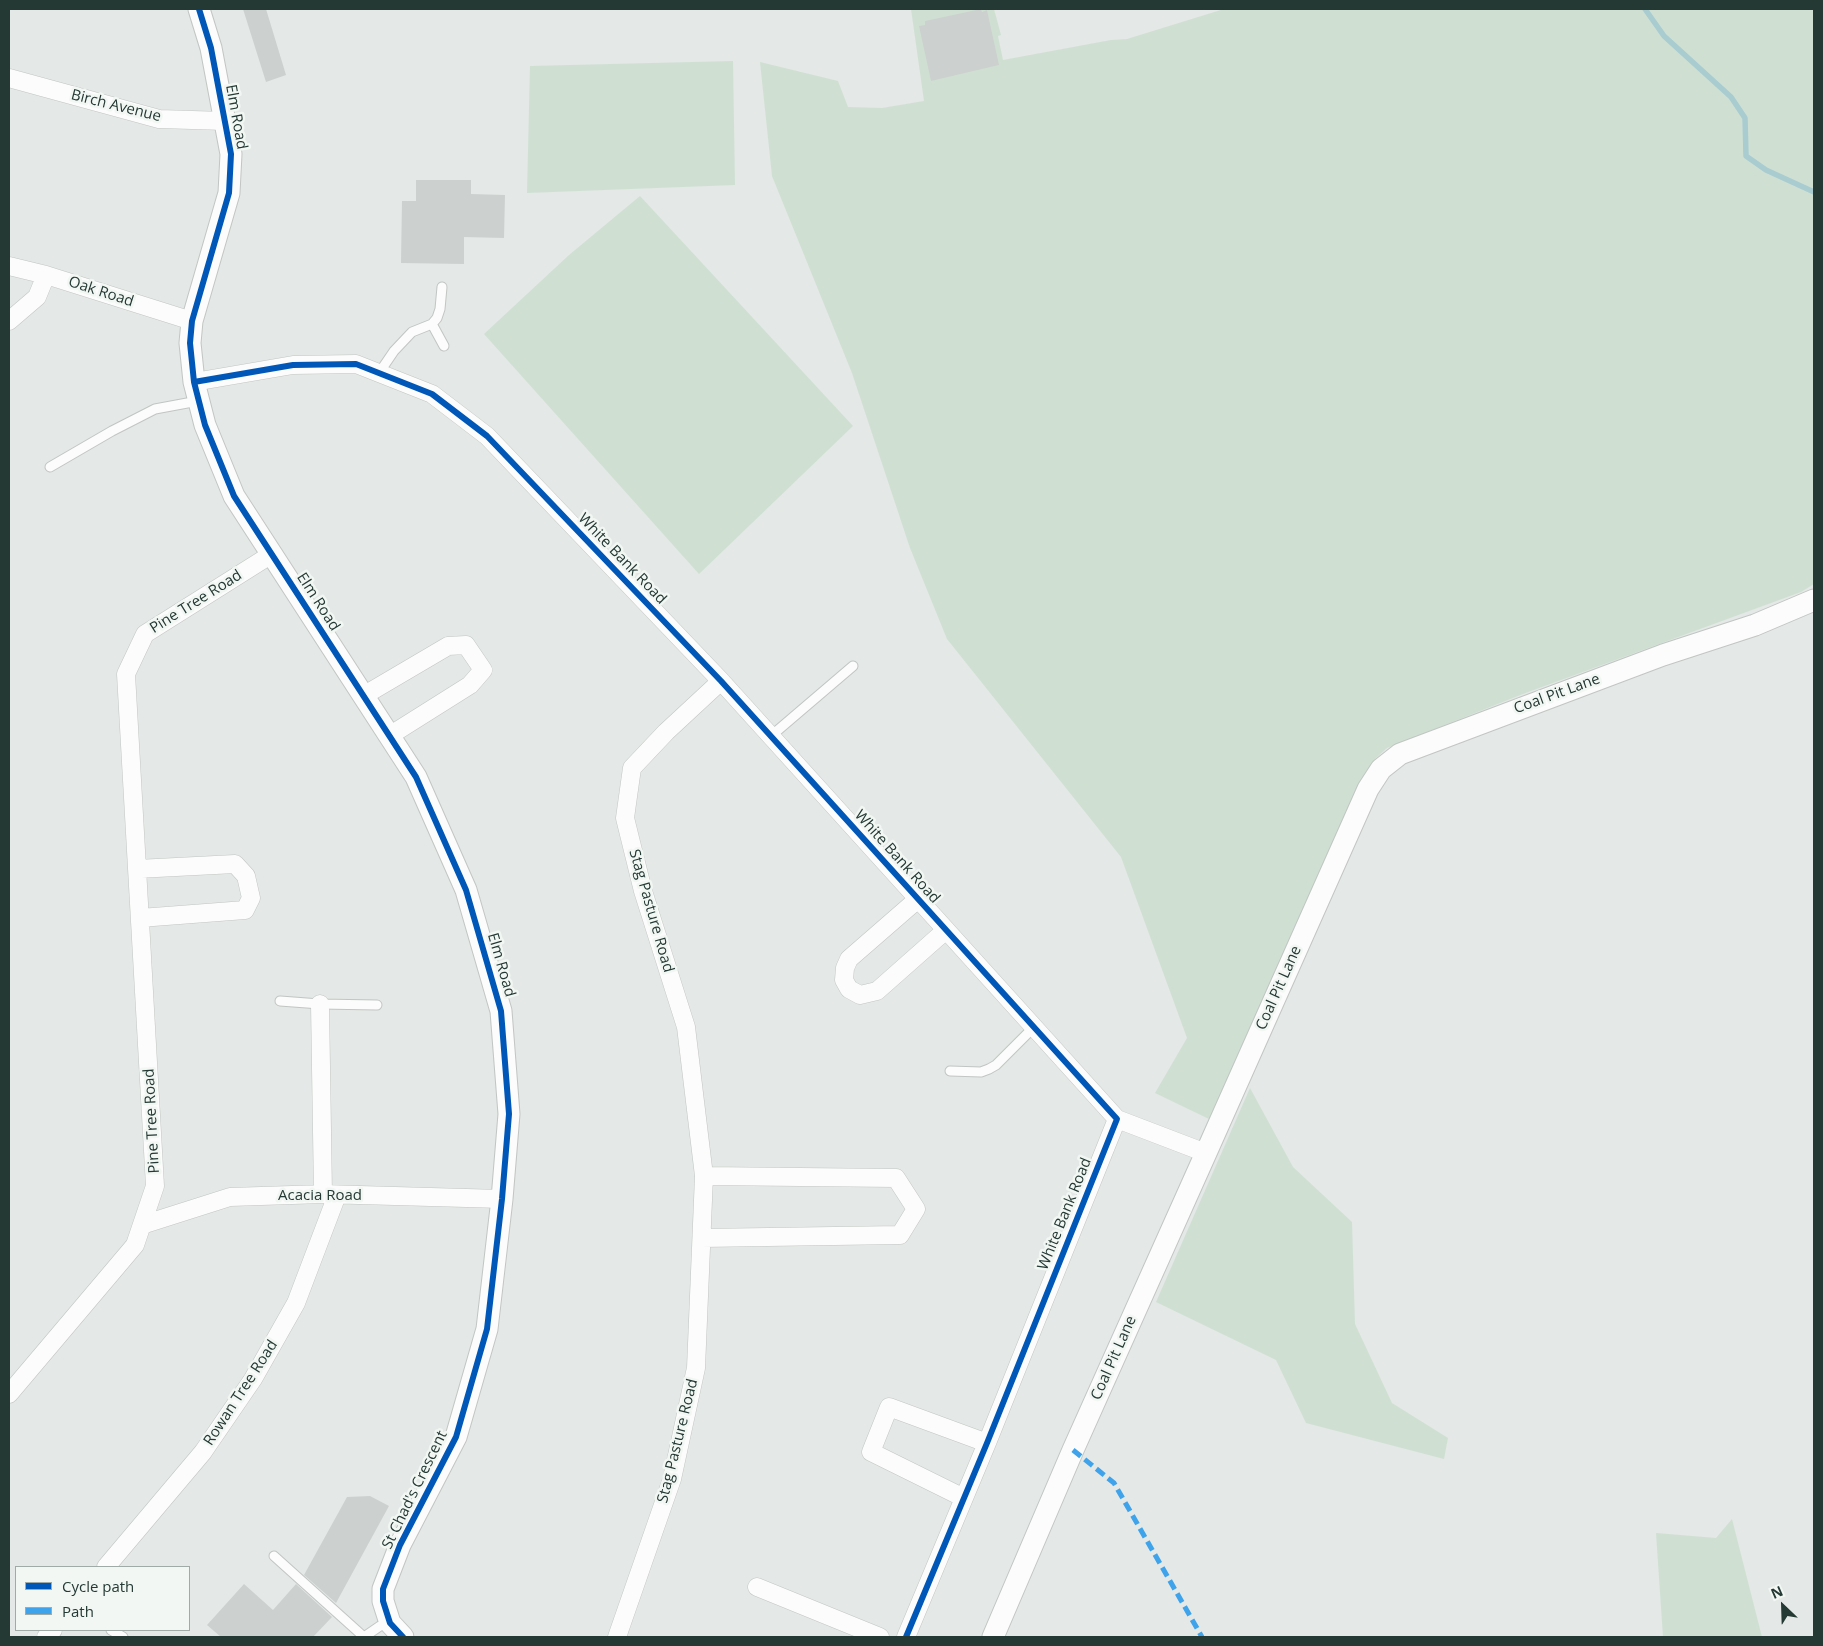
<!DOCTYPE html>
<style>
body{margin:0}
#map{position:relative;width:1823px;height:1646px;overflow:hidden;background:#e4e8e6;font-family:"Open Sans",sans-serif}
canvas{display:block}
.frame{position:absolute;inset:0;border:10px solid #243933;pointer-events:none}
.legend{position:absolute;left:15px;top:1566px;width:175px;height:65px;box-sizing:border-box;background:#f2f7f4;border:1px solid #a0aba7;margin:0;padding:6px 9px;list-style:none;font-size:15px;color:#243933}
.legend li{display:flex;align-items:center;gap:10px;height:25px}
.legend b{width:25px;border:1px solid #a0aba7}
.north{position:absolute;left:1758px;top:1581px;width:50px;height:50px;-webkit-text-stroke:4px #f2f7f4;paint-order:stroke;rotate:336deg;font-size:14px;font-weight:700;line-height:20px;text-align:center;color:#243933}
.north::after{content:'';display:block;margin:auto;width:18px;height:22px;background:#243933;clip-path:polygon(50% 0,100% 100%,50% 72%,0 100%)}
</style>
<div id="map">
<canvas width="1823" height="1646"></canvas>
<div class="frame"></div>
<ul class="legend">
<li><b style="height:6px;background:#0057b8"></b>Cycle path</li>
<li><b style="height:6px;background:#3ea3eb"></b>Path</li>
</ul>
<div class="north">N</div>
</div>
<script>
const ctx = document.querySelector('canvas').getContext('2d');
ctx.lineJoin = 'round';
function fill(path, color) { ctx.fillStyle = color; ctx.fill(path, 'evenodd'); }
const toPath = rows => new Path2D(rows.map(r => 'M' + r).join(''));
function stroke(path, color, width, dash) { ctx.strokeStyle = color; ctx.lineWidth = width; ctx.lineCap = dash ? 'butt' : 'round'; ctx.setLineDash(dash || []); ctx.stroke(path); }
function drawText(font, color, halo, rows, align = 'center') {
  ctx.font = font + ' "Open Sans",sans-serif'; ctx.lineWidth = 5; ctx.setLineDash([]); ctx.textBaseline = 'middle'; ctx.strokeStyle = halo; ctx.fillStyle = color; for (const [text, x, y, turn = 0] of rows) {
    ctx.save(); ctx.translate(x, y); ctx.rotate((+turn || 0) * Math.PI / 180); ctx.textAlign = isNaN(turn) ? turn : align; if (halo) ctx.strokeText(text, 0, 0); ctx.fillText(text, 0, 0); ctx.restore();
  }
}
fill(toPath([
 [911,9,994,9,1001,35,998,36,1003,60,1111,40,1127,39,1224,9,1814,9,1814,584,1801,592,1523,694,1387,748,1376,758,1366,772,1299,922,1209,1119,1155,1093,1187,1038,1121,857,947,639,910,548,852,373,772,176,760,62,838,81,848,107,882,108,924,101],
 [733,61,735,185,527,193,530,66],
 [640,196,853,426,699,574,484,334,569,255],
 [1250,1088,1293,1167,1352,1222,1355,1324,1392,1403,1448,1438,1444,1459,1306,1423,1276,1360,1156,1302],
 [1732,1519,1762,1637,1663,1637,1656,1533,1716,1538]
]), '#cfe0d3');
stroke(toPath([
 [1645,9,1664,36,1731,97,1745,118,1746,156,1766,170,1814,192]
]), '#a9ccd1', 5.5);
fill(toPath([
 [243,9,266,9,286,75,266,82],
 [981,9,982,12,987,10,999,65,931,81,919,26,925,25,925,21],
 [416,180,471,180,471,194,505,195,504,238,464,237,464,264,401,263,402,201,416,201],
 [370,1496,389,1506,336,1603,304,1575,347,1497],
 [244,1584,273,1610,296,1584,332,1617,313,1637,221,1637,207,1625]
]), '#ccd1cf');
const service = toPath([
 [432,324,444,346],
 [379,373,394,351,412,332,432,324,437,318,440,309,442,287],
 [50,467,112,431,155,409,198,401],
 [771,736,853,666],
 [280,1001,320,1004,377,1005],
 [950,1071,981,1072,989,1069,996,1065,1034,1027],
 [274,1556,364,1637],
 [111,1630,123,1637],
 [364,1637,380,1626,390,1623]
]);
const minor = toPath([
 [9,78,159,119,225,121],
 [9,266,46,275,192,321],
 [9,321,37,297,46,275],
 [194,382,293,365,356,364,432,394,487,436,721,681,1117,1119,987,1443,906,1637],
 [363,696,448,646,466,645,483,670,470,685,389,736],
 [137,869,235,864,246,876,251,898,245,910,140,918],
 [918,899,849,959,845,968,844,980,849,989,860,995,877,991,946,930],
 [320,1004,323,1194],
 [1117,1119,1206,1153],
 [142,1225,230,1197,323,1194,502,1199],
 [702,1238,900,1235,916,1209,896,1178,704,1176],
 [9,1394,135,1245,155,1186,126,674,145,634,272,554],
 [964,1498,871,1452,889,1407,987,1443],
 [106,1567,203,1452,253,1379,296,1303,337,1195],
 [757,1587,880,1637],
 [46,1637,53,1630],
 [617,1637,672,1479,696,1368,704,1176,686,1027,643,891,625,818,632,768,666,732,721,681]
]);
const tertiary = toPath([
 [199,9,211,48,231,154,229,193,192,321,190,343,194,382,205,425,234,496,416,777,466,890,501,1011,509,1114,502,1199,487,1329,456,1437,400,1545,383,1589,383,1601,390,1623,403,1637],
 [993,1637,1073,1450,1206,1153,1368,789,1381,769,1400,754,1663,655,1755,625,1814,600]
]);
stroke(service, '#c1c5c3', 11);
stroke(minor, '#c1c5c3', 19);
stroke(tertiary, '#c1c5c3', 23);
stroke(service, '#fbfcfb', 9);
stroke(minor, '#fbfcfb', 18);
stroke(tertiary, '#fbfcfb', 21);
stroke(toPath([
 [1073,1450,1114,1483,1202,1637]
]), '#3ea3eb', 5, [10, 5]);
stroke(toPath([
 [199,9,211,48,231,154,229,193,192,321,190,343,194,382,205,425,234,496,416,777,466,890,501,1011,509,1114,502,1199,487,1329,456,1437,400,1545,383,1589,383,1601,390,1623,403,1637],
 [194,382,293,365,356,364,432,394,487,436,721,681,1117,1119,987,1443,906,1637]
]), '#0057b8', 6);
drawText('15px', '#243933', '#f2f7f4', [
 ["Birch Avenue",116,106,14],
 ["Elm Road",236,117,80],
 ["Oak Road",101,292,18],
 ["White Bank Road",622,559,46],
 ["Pine Tree Road",196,602,-32],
 ["Elm Road",318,602,57],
 ["Coal Pit Lane",1557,694,-20],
 ["White Bank Road",897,857,48],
 ["Stag Pasture Road",651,911,74],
 ["Elm Road",501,965,74],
 ["Coal Pit Lane",1279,988,-66],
 ["Pine Tree Road",152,1121,-93],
 ["Acacia Road",320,1196],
 ["White Bank Road",1065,1214,-68],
 ["Coal Pit Lane",1114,1358,-66],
 ["Rowan Tree Road",241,1393,-57],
 ["Stag Pasture Road",678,1441,-76],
 ["St Chad's Crescent",415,1490,-64]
]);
</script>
